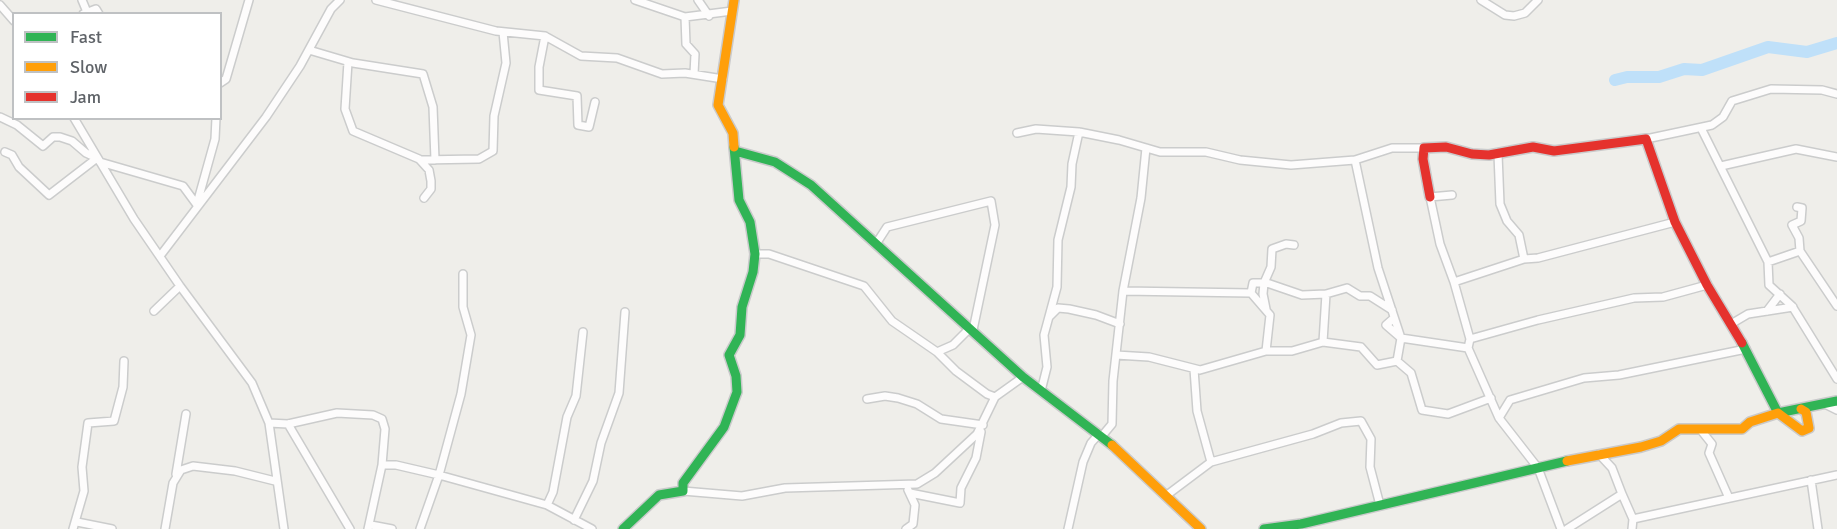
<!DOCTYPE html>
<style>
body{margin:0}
#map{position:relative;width:1837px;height:529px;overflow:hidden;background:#efeeea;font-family:Signika,sans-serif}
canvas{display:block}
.legend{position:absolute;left:12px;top:12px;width:210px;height:108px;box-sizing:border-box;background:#fff;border:2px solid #bfc1c3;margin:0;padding:8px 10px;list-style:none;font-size:18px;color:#5f6368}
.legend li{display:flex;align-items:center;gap:12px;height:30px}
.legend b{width:30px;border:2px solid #bfc1c3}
</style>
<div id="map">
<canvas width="1837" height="529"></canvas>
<ul class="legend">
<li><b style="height:8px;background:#30b455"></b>Fast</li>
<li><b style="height:8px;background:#ff9f0a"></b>Slow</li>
<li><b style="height:8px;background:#e5322d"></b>Jam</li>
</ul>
</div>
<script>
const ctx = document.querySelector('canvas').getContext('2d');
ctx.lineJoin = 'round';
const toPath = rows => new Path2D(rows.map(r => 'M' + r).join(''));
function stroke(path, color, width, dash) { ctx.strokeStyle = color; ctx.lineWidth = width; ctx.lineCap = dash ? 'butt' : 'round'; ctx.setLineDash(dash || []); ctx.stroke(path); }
stroke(toPath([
 [1615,80,1627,77,1659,77,1684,69,1702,70,1768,47,1807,52,1837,43]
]), '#bfe0f9', 12);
const street = toPath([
 [82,0,87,12],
 [376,0,496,31,545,36,581,56,617,58,662,74,685,73,723,79],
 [635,0,685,17,732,11],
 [698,0,709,16],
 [1481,0,1505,15,1514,16,1525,13,1538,0],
 [0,5,14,21],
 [83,14,96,9,99,14],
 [685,17,686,44,695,54,694,74],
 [545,36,539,67,539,90,577,96,578,125,589,127,595,102],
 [309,50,353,63,423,74,433,107,435,160],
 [348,62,345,109,353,131,419,159,429,170,431,181,431,189,424,198],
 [220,83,226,79,249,0],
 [0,117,17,125,43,146,53,137,60,137,72,141,86,153,97,158,49,195,19,167,12,155,5,152],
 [74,118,134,219,180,286,252,383,269,423,284,529],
 [1701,128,1768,262,1769,285,1792,306,1837,379],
 [1017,133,1036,129,1079,132,1119,140,1160,152,1206,152,1240,160,1291,165,1355,160,1392,148,1424,148],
 [1646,139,1712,125,1723,117,1732,101,1771,89,1822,90,1837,94],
 [1498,154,1500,204,1507,221,1519,235,1524,259],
 [420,160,479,159,493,151,494,116,506,63,503,32],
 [1355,160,1378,268,1401,338,1468,348],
 [100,162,183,186,197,205],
 [1721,166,1796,149,1837,157],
 [1452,195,1430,197,1440,244,1454,282,1470,339],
 [198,200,215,139,216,118],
 [1797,207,1802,208,1801,221,1792,225,1799,238,1800,251],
 [876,244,887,227,991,201,995,225,973,330],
 [755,254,769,254,864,286,892,321,937,352,953,345,970,328],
 [160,256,266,117,300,66,331,9,340,0],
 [1768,262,1800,251,1837,306],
 [1454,282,1524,259,1538,258,1675,222],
 [1123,291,1251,293,1270,315,1266,351],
 [1251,293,1253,283,1267,283,1302,295,1326,294,1347,288,1360,296,1370,296,1392,310],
 [1266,309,1263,294,1264,283,1271,267,1272,249,1286,244,1294,245],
 [154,311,180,286],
 [1767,311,1780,294],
 [1050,316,1058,308,1069,309,1096,315,1120,324],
 [1394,318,1386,325,1401,338,1397,361],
 [1731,324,1748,314,1793,307],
 [1323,342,1326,294],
 [937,352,956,371,987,394,995,397],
 [1116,355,1149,357,1200,370,1266,351,1292,351,1323,342,1361,347,1377,365,1397,361,1411,373,1422,410,1448,414,1491,398],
 [1194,369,1197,411,1211,462],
 [1041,391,1047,367,1044,335,1057,287,1058,240,1071,187,1072,164,1079,132],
 [867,399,885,396,898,398,917,404,941,419,983,425],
 [1825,404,1837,410],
 [1499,418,1468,348,1470,339,1538,320,1634,298,1663,297,1707,285],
 [269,423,288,424,337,413,373,415,382,419,385,429,382,465,368,529],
 [288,424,350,529],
 [1700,429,1712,444,1709,453,1729,498],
 [1102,436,1112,424,1113,381,1123,291,1141,198,1146,148],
 [1599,454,1612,468,1622,494],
 [382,465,396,465,439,475,547,505,592,529],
 [176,474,186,414],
 [1811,480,1818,529],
 [683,491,742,496,785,488,917,484,935,473,977,434,995,397,1023,377],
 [910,493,960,503,961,488,976,458,981,432],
 [1167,495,1211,462,1313,434,1341,423,1361,421,1371,439,1370,467,1380,505],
 [547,505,553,492,567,417,576,396,583,332],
 [574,520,593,481,601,443,619,393,625,312],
 [77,522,112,529],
 [371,525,392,529],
 [73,529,84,491,82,467,88,423,114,421,123,387,124,361],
 [165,529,173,483,181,470,193,466,235,471,275,481],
 [420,529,439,475,461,394,471,335,463,307,463,274],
 [906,529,913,524,915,505,908,490],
 [1068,529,1083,462,1091,443,1099,434],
 [1561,529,1538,468,1499,418,1510,400,1584,378,1619,375,1746,349],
 [1567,529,1622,494,1633,519,1837,475],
 [1632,529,1633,519]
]);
const fast = toPath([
 [735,151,775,162,811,185,1023,377,1112,445],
 [1742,343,1778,413,1837,401],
 [623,529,659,495,683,491,683,483,724,427,737,392,736,376,729,355,740,335,742,307,753,272,755,254,750,222,739,200,734,147],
 [1264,529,1301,524,1567,461]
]);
const slow = toPath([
 [734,147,733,133,718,105,734,0],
 [1112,445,1201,529],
 [1567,461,1641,447,1661,441,1679,429,1742,429,1750,422,1778,413,1802,431,1809,428,1806,412,1801,409]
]);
const jam = toPath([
 [1430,197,1423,159,1424,148,1446,147,1472,154,1489,155,1533,147,1554,151,1646,139,1675,222,1707,285,1742,343]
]);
stroke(street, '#cbcccc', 10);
stroke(fast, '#cacacb', 12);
stroke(slow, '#cacacb', 12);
stroke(jam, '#cacacb', 12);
stroke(street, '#fdfcfc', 7);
stroke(fast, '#30b455', 9);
stroke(slow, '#ff9f0a', 9);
stroke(jam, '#e5322d', 9);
</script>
